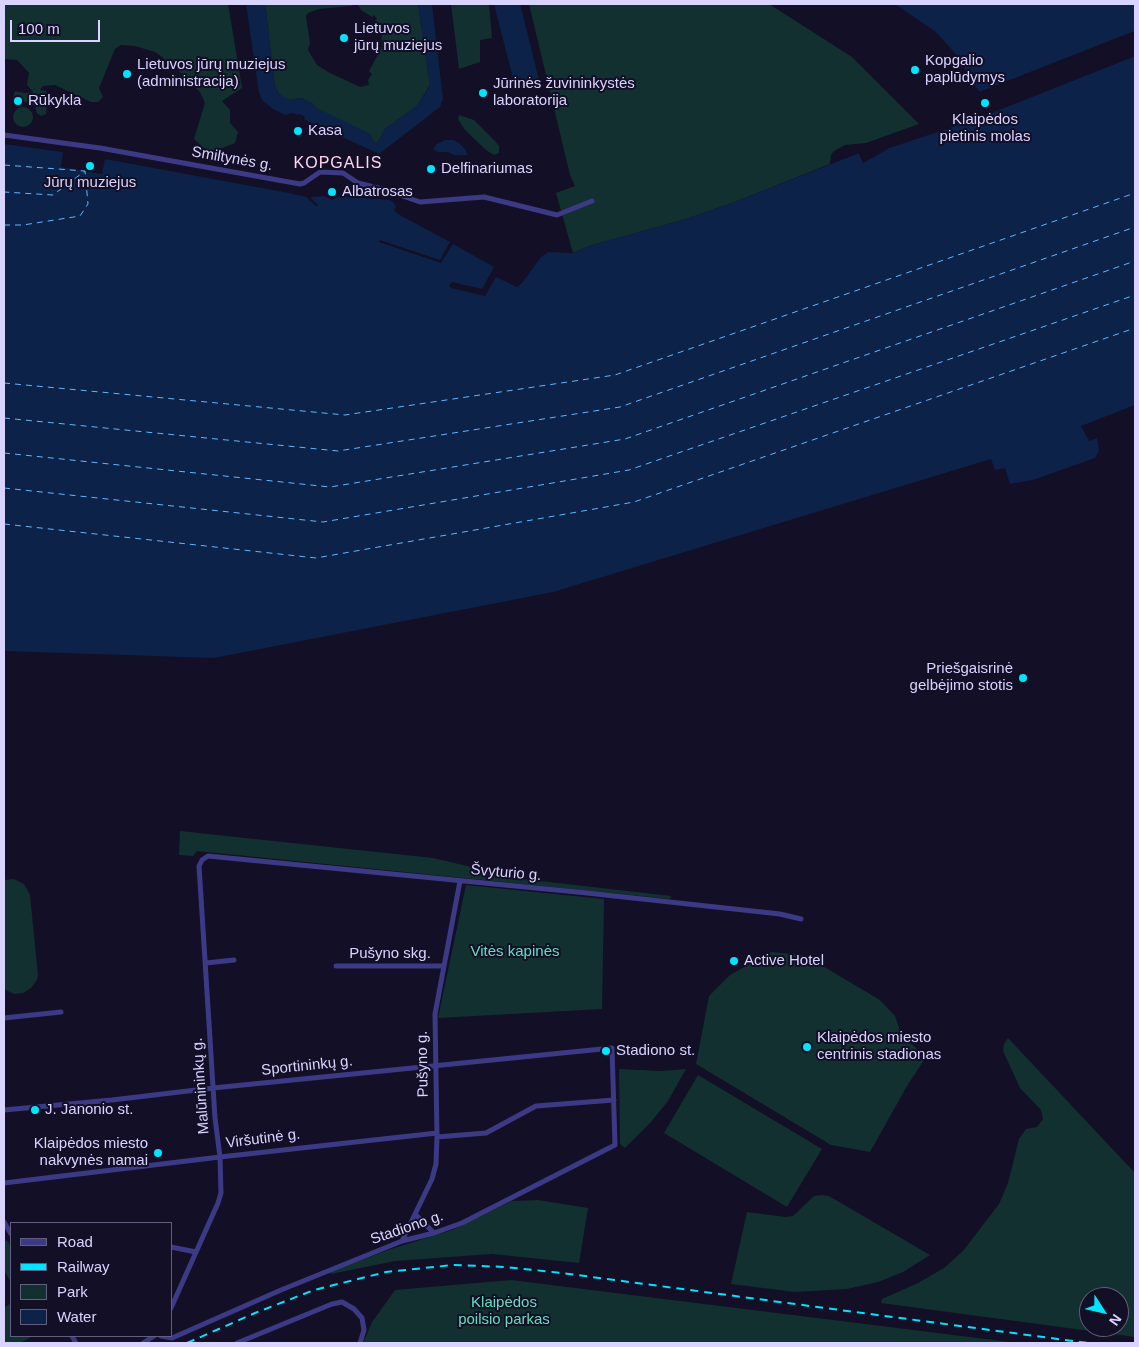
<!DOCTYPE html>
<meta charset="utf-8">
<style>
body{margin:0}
#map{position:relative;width:1139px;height:1347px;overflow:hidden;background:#130f26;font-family:Helvetica,sans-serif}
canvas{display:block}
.frame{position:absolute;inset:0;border:5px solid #d9d4ff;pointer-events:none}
.legend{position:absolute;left:10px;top:1222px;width:162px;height:115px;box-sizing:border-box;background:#130f26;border:1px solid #625e7d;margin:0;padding:6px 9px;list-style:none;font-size:15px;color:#d9d4ff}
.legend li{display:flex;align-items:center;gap:10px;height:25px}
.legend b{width:25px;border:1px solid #625e7d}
.north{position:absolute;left:1079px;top:1287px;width:50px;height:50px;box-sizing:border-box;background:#130f26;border:1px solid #625e7d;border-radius:50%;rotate:125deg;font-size:14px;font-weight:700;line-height:20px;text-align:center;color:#d9d4ff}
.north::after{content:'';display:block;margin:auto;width:18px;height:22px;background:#00e5ff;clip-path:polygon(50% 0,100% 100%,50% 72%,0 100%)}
.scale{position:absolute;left:10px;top:20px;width:90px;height:22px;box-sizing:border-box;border:2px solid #d9d4ff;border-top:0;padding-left:6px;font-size:15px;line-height:18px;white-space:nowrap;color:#d9d4ff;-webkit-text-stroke:4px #130f26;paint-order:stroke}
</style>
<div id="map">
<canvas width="1139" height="1347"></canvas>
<div class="frame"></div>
<ul class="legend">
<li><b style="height:6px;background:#3d3a85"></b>Road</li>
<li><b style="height:6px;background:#00e5ff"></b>Railway</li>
<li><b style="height:14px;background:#12302f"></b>Park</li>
<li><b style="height:14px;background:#0c2248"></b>Water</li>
</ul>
<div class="north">N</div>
<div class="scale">100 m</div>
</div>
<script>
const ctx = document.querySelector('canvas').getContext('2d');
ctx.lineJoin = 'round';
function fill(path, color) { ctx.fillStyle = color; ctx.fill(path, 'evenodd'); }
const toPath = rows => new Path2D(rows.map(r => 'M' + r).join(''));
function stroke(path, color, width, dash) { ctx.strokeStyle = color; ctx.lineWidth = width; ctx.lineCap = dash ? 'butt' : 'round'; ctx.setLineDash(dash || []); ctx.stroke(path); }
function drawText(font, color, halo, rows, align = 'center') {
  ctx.font = font + ' Helvetica,sans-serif'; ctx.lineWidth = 4; ctx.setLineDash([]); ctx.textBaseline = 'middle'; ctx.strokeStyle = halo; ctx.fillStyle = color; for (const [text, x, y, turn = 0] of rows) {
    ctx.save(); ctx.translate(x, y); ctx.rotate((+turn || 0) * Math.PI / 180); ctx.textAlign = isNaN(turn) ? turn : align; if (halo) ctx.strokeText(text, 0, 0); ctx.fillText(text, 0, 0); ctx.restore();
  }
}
fill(toPath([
 [4,4,228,4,242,88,222,101,230,110,230,123,238,132,235,143,215,151,206,150,194,139,205,103,200,92,173,65,155,52,135,46,121,45,115,49,99,88,103,97,98,102,91,102,55,85,43,86,40,90,46,91,48,95,46,114,41,116,37,113,35,106,13,97,15,91,25,93,33,92,27,85,29,73,17,60,4,59],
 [265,4,354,4,352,6,319,9,308,13,306,16,310,43,308,50,317,65,328,72,360,87,369,85,368,80,372,74,369,71,382,47,381,24,375,21,377,19,374,15,372,17,361,10,359,6,355,4,418,4,430,85,417,106,386,128,377,143,316,108,313,104,301,98,289,100,284,98,279,94,275,86],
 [451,4,489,4,492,38,480,40,480,62,459,69],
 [529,4,769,4,852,57,919,124,866,143,845,145,834,151,831,155,830,164,735,202,686,219,589,246,573,253,556,193,575,186,570,175],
 '13 117a10 10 0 1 1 20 0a10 10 0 1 1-20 0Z',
 [459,115,474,120,495,141,499,146,499,153,494,155,486,150,464,129,458,119],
 [180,831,433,858,523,879,671,896,670,899,197,851,193,856,179,855],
 [14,879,24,884,30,895,38,975,37,980,31,988,23,993,14,994,4,989,4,880],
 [466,885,604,899,602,1009,438,1018],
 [771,952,804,955,880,1000,895,1016,902,1036,926,1057,907,1086,870,1152,831,1145,696,1064,709,996,730,975],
 [1008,1038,1135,1173,1135,1337,881,1303,882,1299,918,1283,944,1268,963,1251,999,1204,1008,1183,1019,1139,1026,1129,1037,1127,1043,1119,1041,1110,1020,1088,1003,1051,1004,1044],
 [1089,1297,1119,1297,1119,1327,1089,1327],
 [619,1069,661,1071,686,1069,668,1101,651,1122,625,1148,620,1144],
 [698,1075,822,1149,787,1207,664,1133],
 [822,1195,829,1196,930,1255,903,1272,878,1282,847,1289,795,1292,731,1284,747,1212,786,1217,793,1216,814,1196],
 [538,1200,588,1208,579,1263,492,1254,395,1261,331,1274,330,1272,391,1249,452,1230,512,1201],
 [7,1240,11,1247,10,1281,4,1270,4,1242],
 [511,1280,1018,1343,363,1343,372,1322,395,1290],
 [11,1303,11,1336,33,1336,20,1343,4,1343,4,1308]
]), '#12302f');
fill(toPath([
 [246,4,265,4,275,86,279,94,289,100,301,98,314,104,316,108,371,134,373,141,377,143,386,128,417,106,430,86,418,4,432,4,443,99,440,107,379,154,305,120,304,116,299,114,297,115,292,113,285,115,273,109,262,100,259,93],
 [494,4,520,4,540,84,516,90],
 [895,4,1135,4,1135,31,980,92,969,79,961,60,936,32],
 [1135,56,1135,405,1081,426,1089,441,1097,438,1099,451,1095,458,1033,480,1010,484,1005,468,995,470,991,459,553,592,214,658,4,651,4,144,63,152,61,167,102,174,105,159,289,193,306,197,316,206,318,205,311,198,312,197,324,196,332,200,339,196,390,200,394,203,396,207,394,210,398,214,450,242,440,260,380,240,379,242,441,263,453,244,494,267,482,289,452,282,449,286,451,288,485,296,496,277,517,287,522,283,541,257,548,252,573,253,589,246,686,219,735,202,859,153,863,163,889,148,976,119],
 [445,140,453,140,459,143,465,149,468,155,454,155,448,152,438,152,433,149,437,144]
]), '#0c2248');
fill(toPath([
 [1135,31,1135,34,981,94,977,93],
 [1135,54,1135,56,976,119,889,148,863,163,859,153,830,164,830,161,859,151,861,152,864,159,888,145,975,116]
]), '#130f26');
stroke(toPath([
 [4,165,85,171,53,195,4,192],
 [4,225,23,225,80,216,88,204,85,171],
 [4,383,345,415,615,375,1135,193],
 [4,418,338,451,620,407,1135,227],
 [4,453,330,487,625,439,1135,261],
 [4,488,323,522,629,470,1135,295],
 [4,524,316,558,634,502,1135,328]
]), '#62b6ff', 1, [6, 5]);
stroke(toPath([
 [4,135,100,148,300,184,304,183,320,172,343,173,358,183,382,189,420,202,484,197,557,215,592,201],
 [206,963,234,960],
 [336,966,444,966],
 [4,1018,61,1012],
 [4,1110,112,1100,213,1088,612,1048,615,1145,462,1223,434,1233,402,1241,281,1290,172,1338,161,1336],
 [437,1137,486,1133,536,1106,614,1100],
 [4,1183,220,1157,437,1133],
 [415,1214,434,1233],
 [4,1222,11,1234],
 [402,1241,432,1179,436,1164,437,1137,435,1014,460,881],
 [171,1247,196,1252],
 [171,1308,218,1203,221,1193,220,1157,215,1118,199,866,202,860,208,856,587,893,780,914,801,919],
 [72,1336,76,1343],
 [143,1343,154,1336],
 [237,1343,332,1304,342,1302,354,1309,362,1318,364,1330,360,1343]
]), '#3d3a85', 5);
stroke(toPath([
 [187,1343,255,1313,314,1290,386,1272,453,1265,506,1267,562,1273,1088,1343]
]), '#00e5ff', 2, [8, 6]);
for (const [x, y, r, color] of [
 [344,38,5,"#00e5ff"],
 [915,70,5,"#00e5ff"],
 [127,74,5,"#00e5ff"],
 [483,93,5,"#00e5ff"],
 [18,101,5,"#00e5ff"],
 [985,103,5,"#00e5ff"],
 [298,131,5,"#00e5ff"],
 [90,166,5,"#00e5ff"],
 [431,169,5,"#00e5ff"],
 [332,192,5,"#00e5ff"],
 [1023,678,5,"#00e5ff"],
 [734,961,5,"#00e5ff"],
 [807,1047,5,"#00e5ff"],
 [606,1051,5,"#00e5ff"],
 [35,1110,5,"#00e5ff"],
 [158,1153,5,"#00e5ff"]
]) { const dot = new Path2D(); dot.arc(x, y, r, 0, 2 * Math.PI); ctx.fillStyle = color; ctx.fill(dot); stroke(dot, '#130f26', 2); }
drawText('15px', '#d9d4ff', '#130f26', [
 ["Lietuvos",354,29],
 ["jūrų muziejus",354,46],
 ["Kopgalio",925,61],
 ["paplūdymys",925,78],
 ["Lietuvos jūrų muziejus",137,65],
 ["(administracija)",137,82],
 ["Jūrinės žuvininkystės",493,84],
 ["laboratorija",493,101],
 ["Rūkykla",28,101],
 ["Klaipėdos",985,120,"center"],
 ["pietinis molas",985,137,"center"],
 ["Kasa",308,131],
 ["Delfinariumas",441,169],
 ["Jūrų muziejus",90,183,"center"],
 ["Albatrosas",342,192],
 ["Priešgaisrinė",1013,669,"right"],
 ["gelbėjimo stotis",1013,686,"right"],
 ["Active Hotel",744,961],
 ["Klaipėdos miesto",817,1038],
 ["centrinis stadionas",817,1055],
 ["Stadiono st.",616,1051],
 ["J. Janonio st.",45,1110],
 ["Klaipėdos miesto",148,1144,"right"],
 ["nakvynės namai",148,1161,"right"]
], 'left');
drawText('15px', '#d9d4ff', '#130f26', [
 ["Smiltynės g.",232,159,10],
 ["Švyturio g.",506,873,5],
 ["Pušyno skg.",390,954],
 ["Pušyno g.",423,1064,-91],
 ["Sportininkų g.",307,1066,-6],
 ["Malūnininkų g.",201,1086,-94],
 ["Viršutinė g.",263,1139,-7],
 ["Stadiono g.",407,1228,-19]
]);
drawText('15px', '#5fe0c0', '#130f26', [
 ["Vitės kapinės",515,952],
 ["Klaipėdos",504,1303],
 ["poilsio parkas",504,1320]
]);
ctx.letterSpacing = '1px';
drawText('16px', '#ffd6f0', '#130f26', [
 ["KOPGALIS",338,164]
]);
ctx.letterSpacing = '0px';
</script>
